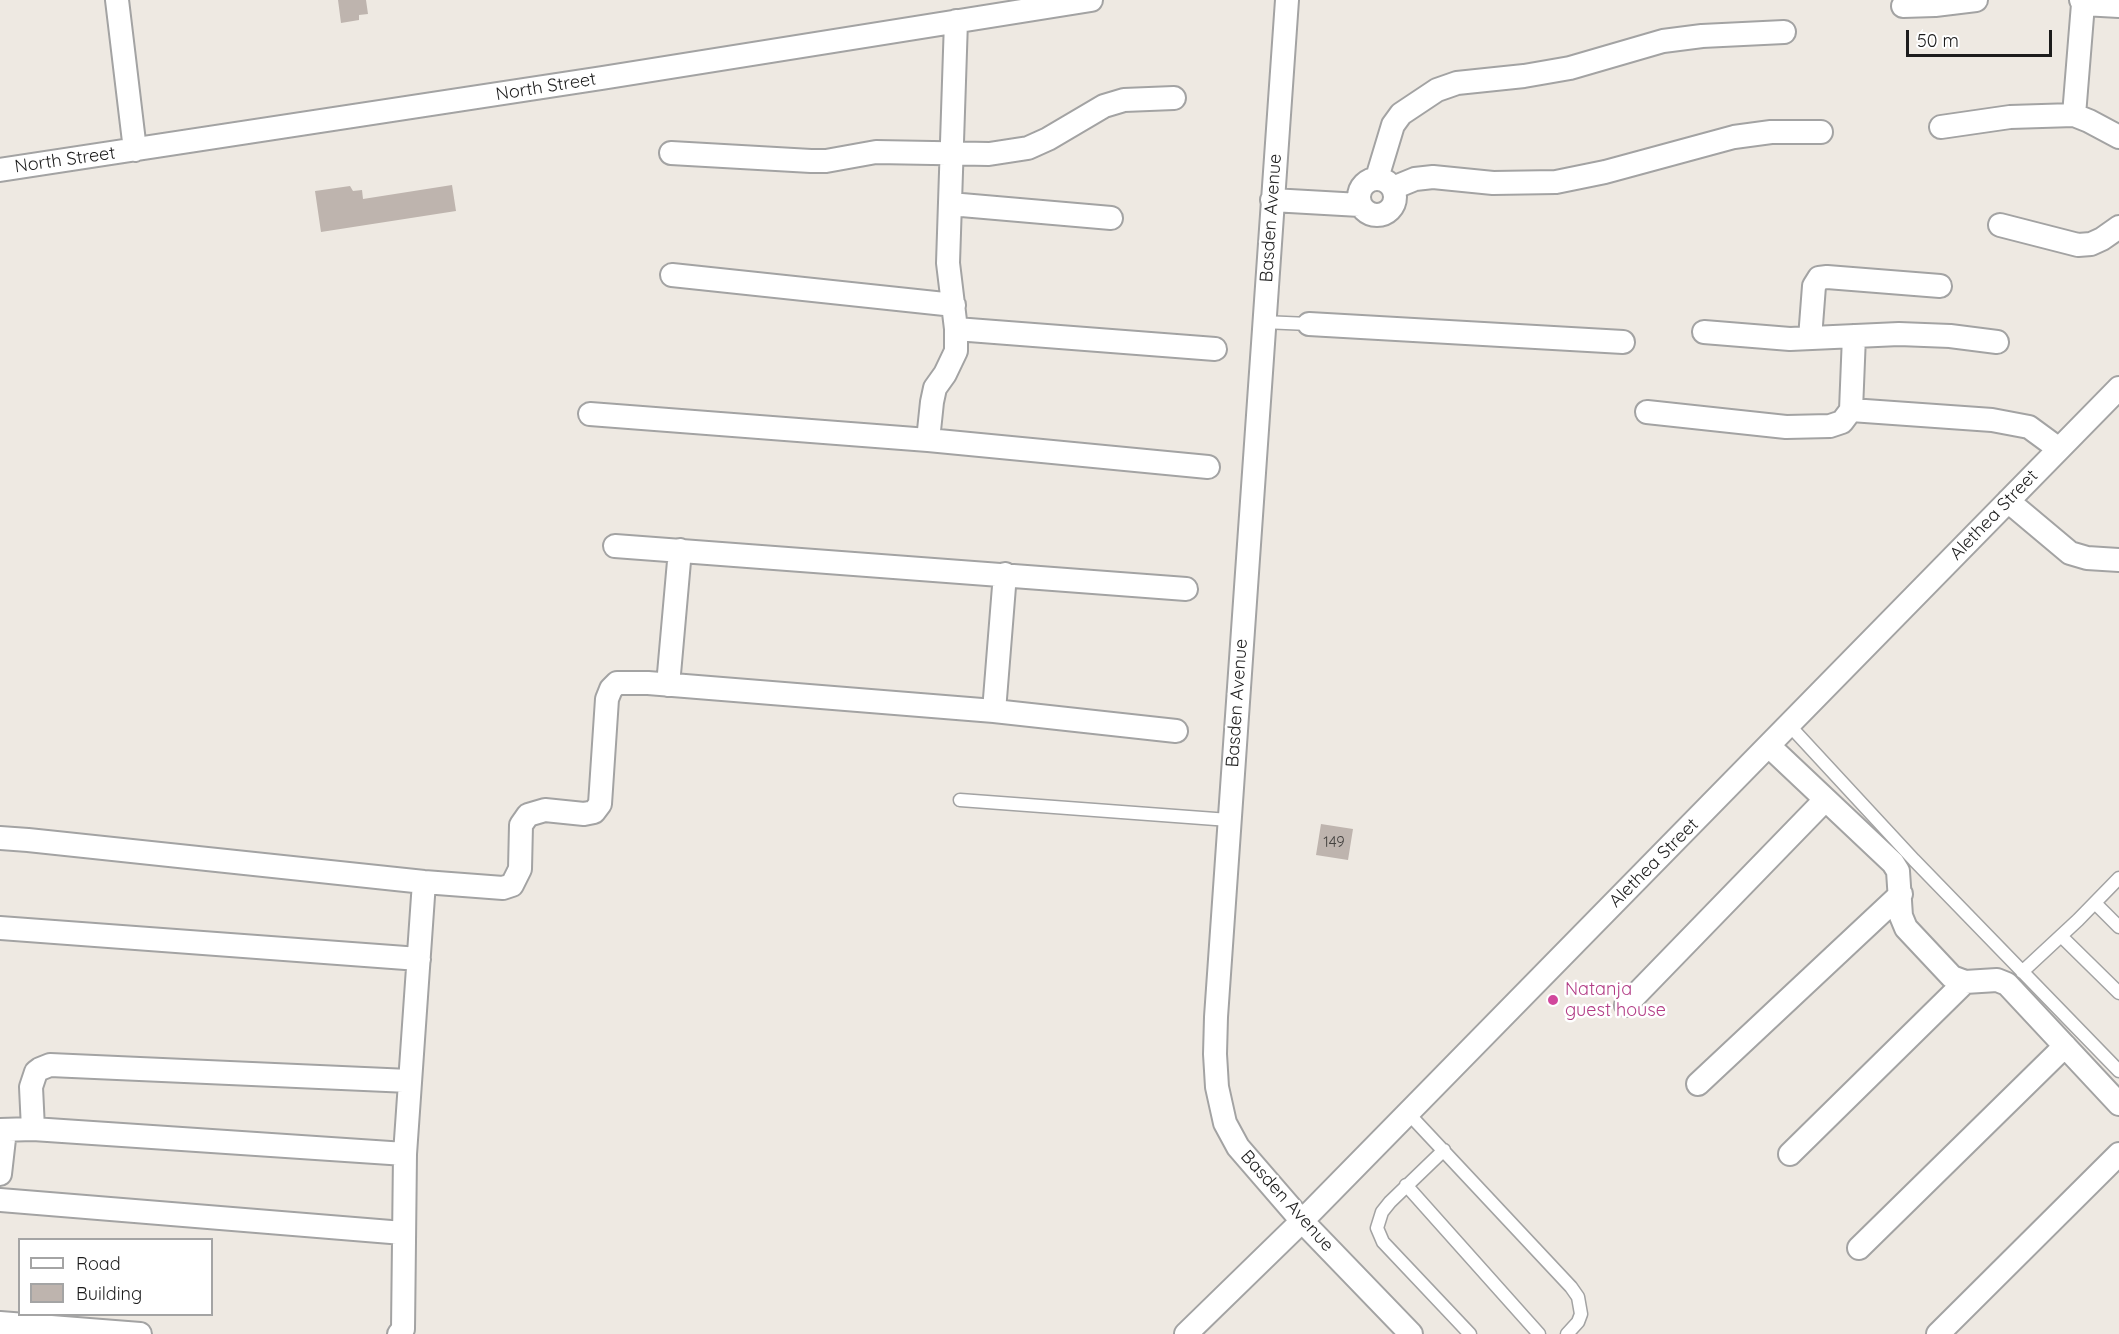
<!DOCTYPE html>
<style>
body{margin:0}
#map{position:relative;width:2119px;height:1334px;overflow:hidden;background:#eee9e2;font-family:Quicksand,sans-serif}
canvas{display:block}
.legend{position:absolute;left:18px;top:1238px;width:195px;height:78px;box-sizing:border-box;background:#fff;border:2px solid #a4a4a4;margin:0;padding:8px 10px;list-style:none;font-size:18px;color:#1c1c1c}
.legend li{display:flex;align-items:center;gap:12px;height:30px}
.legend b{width:30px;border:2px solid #a4a4a4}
.scale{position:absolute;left:1906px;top:30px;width:146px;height:27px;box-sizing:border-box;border:3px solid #1c1c1c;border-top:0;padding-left:8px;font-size:18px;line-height:21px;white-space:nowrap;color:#1c1c1c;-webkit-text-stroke:4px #fff;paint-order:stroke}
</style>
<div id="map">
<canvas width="2119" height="1334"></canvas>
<ul class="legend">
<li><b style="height:8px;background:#fff"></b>Road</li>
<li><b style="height:16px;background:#beb4ae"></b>Building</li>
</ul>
<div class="scale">50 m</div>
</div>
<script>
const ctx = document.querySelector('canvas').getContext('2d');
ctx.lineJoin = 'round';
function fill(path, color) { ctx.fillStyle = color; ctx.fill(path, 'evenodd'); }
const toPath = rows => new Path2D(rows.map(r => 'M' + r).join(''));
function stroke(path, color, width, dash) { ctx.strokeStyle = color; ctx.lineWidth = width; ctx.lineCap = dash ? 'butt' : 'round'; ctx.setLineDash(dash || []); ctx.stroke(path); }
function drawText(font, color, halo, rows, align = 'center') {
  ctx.font = font + ' Quicksand,sans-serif'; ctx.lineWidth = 5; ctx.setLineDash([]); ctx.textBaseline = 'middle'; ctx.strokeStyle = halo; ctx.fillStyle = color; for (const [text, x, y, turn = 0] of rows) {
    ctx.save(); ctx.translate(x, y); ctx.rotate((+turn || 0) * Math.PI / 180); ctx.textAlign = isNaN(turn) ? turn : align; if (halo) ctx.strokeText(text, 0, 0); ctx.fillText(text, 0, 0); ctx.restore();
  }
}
fill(toPath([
 [338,0,366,0,368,14,359,15,359,20,341,23],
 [452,185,456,211,321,232,315,191,350,186,353,191,362,190,363,199],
 [1321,824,1353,829,1348,860,1316,855]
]), '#beb4ae');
const service = toPath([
 [1263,322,1309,324],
 [1790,726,1914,860,2119,1071],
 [960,800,1229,820],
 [2095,903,2119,927],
 [2061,936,2119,993],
 [2022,972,2078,920,2119,878],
 [1408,1113,1571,1287,1578,1297,1581,1314,1578,1322,1567,1334],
 [1444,1150,1390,1202,1382,1212,1377,1228,1383,1242,1470,1334],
 [1406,1185,1539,1334]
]);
const minor = toPath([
 [117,0,135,150],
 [1287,0,1216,1017,1215,1054,1217,1087,1225,1123,1238,1147,1302,1221,1411,1334],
 [2081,0,2083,4,2119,6],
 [1903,6,1935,5,1976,0],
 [2074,115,2083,4],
 [1941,127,2010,117,2074,115,2089,121,2119,137],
 [671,153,811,161,826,161,876,152,989,154,1028,148,1048,139,1104,106,1124,100,1174,98],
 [0,170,602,78,1091,0],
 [1377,178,1393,125,1401,114,1437,90,1457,83,1524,76,1570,68,1663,41,1702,36,1784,32],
 '1359 197a18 18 0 1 1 36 0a18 18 0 1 1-36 0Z',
 [1393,188,1415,179,1433,177,1493,183,1556,182,1605,172,1734,137,1771,132,1821,132],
 [1272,200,1360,205],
 [950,204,1111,218],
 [2000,225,2078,245,2091,244,2102,239,2119,227],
 [672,275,954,305],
 [1309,324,1623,342],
 [956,329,1215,349],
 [1704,332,1790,339,1899,334,1950,336,1997,342],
 [1810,338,1814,286,1819,278,1827,277,1940,286],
 [1851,410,1854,336],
 [1647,412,1786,427,1830,426,1842,422,1851,410,1992,420,2029,427,2059,449],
 [590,414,928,440,1208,467],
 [928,440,932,402,935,388,945,374,956,351,956,329,948,263,956,21],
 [2008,501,2070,553,2087,558,2119,560],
 [615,546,1186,589],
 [668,685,680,550],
 [994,711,1005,574],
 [1769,746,1893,863,1898,871,1901,916,1906,928,1952,977,1965,982,1997,980,2007,984,2119,1104],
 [0,838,28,840,424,882,503,888,512,885,520,869,521,825,528,815,545,810,584,814,594,812,600,804,607,699,611,689,617,683,648,683,994,711,1176,731],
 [0,928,419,959],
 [1626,1005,1825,800],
 [1698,1084,1901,894],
 [33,1129,31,1087,36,1072,40,1069,50,1065,409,1081],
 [0,1130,33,1129,405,1154],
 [1790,1154,1965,982],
 [0,1174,5,1130],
 [0,1200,403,1233],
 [1859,1248,2065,1046],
 [0,1323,140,1334],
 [399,1334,403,1329,405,1154,424,882],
 [1186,1334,1302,1221,1408,1113,2119,388],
 [1938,1334,2119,1154]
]);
stroke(service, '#a3a3a3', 15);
stroke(minor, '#a3a3a3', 26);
stroke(service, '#fff', 12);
stroke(minor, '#fff', 22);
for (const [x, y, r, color] of [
 [1553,1000,6,"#d1479c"]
]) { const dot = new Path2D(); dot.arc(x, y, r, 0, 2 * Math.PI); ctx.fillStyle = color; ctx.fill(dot); stroke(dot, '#fff', 2); }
drawText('15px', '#444240', null, [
 ["149",1334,842]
]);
drawText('18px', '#1c1c1c', '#fff', [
 ["North Street",546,87,-9],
 ["North Street",65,160,-8],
 ["Basden Avenue",1271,218,-86],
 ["Alethea Street",1994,515,-46],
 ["Basden Avenue",1237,703,-86],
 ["Alethea Street",1654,863,-45],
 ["Basden Avenue",1287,1201,48]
]);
drawText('18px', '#b23c85', '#fff', [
 ["Natanja",1565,990],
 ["guest house",1565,1011]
], 'left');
</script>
